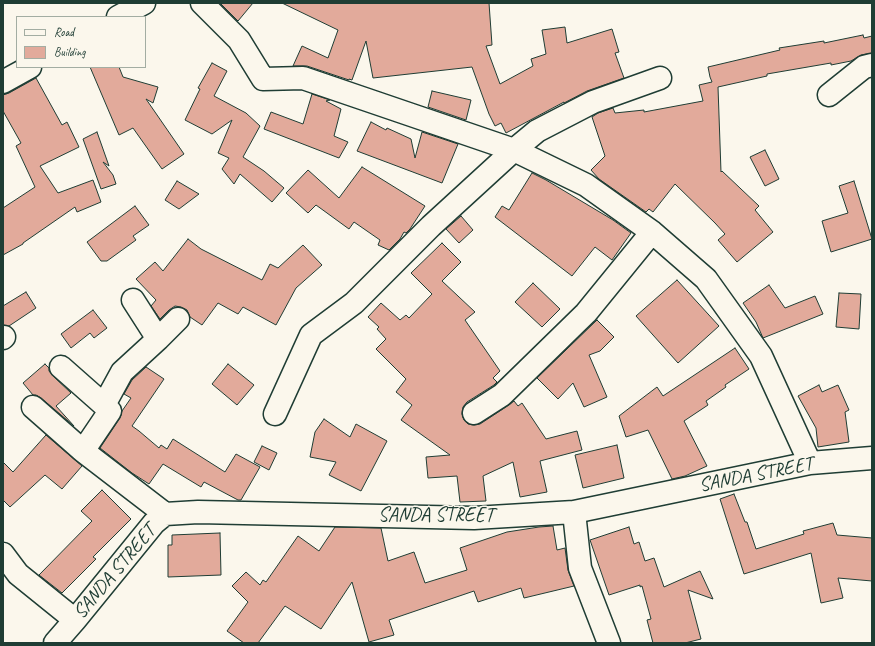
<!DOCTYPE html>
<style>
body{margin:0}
#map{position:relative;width:875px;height:646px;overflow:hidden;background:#fbf7ec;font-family:Caveat,sans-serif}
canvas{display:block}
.frame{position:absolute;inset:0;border:4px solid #1f3d34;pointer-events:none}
.legend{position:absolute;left:16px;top:16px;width:130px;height:52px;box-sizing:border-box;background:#fbf7ec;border:1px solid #a3ada2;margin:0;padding:5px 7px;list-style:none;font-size:12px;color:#1f3d34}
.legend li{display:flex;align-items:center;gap:8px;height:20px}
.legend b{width:20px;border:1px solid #a3ada2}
</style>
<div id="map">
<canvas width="875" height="646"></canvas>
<div class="frame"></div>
<ul class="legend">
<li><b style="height:5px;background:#fbf7ec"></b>Road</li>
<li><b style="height:11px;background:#e2aa9b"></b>Building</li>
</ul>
</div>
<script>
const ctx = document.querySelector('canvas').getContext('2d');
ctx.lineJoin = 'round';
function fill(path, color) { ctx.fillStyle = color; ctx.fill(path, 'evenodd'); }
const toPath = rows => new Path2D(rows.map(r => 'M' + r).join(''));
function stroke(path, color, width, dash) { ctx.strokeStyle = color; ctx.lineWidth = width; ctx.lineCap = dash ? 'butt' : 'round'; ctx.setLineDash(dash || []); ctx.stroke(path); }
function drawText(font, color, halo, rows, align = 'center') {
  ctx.font = font + ' Caveat,sans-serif'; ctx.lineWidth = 3; ctx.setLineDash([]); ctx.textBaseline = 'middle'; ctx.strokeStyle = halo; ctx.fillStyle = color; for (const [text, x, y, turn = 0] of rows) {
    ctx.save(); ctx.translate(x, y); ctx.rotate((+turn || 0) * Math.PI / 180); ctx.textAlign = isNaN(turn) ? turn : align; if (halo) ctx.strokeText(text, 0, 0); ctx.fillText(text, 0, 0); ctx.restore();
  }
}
const building = toPath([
 [220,3,253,3,238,21,220,3],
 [282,3,489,3,492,45,486,46,500,84,533,66,531,59,546,54,542,30,565,27,567,43,612,29,619,52,615,53,624,78,587,91,564,103,564,102,506,133,501,123,495,126,489,114,472,67,373,78,366,41,352,80,349,79,349,80,307,66,293,66,302,46,328,58,338,30,282,3],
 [863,35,864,38,872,36,872,53,861,55,851,61,831,65,831,63,767,74,767,76,718,87,721,172,722,171,759,206,755,210,773,232,737,262,718,240,725,234,715,223,675,184,653,212,649,209,646,212,599,179,591,170,605,156,592,117,598,113,613,108,615,113,644,110,644,112,703,101,699,85,712,82,710,77,708,67,780,50,779,48,824,41,824,43,863,35],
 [212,63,227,71,214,96,246,113,260,126,243,157,264,171,284,188,272,202,240,174,234,184,222,169,229,158,218,153,232,120,212,134,185,120,200,89,198,88,212,63],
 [90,67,119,67,123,77,158,87,153,103,146,99,184,154,162,169,133,128,119,135,90,67],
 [36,78,62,125,67,122,79,147,40,166,58,193,93,180,101,202,77,212,75,207,23,243,23,244,3,255,3,208,35,187,16,146,21,143,3,111,3,95,9,93,36,78],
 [432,91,471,100,466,120,428,107,432,91],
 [312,94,330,100,326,101,341,109,334,136,348,142,339,158,264,129,271,112,303,124,312,94],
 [371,122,386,130,387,128,411,139,415,158,422,132,458,144,442,183,357,151,371,122],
 [97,132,109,166,103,162,113,175,116,184,101,189,83,139,97,132],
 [765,150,779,179,765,186,750,157,765,150],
 [362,167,425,206,410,229,406,233,404,232,400,239,389,250,378,245,380,240,354,222,349,229,316,205,308,213,286,193,308,170,339,198,362,167],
 [532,173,546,180,613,220,631,233,612,260,595,247,572,276,495,217,502,206,509,210,532,173],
 [177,181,199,194,179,209,165,200,177,181],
 [854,181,872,239,831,252,822,221,848,213,839,186,854,181],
 [135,206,149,225,133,236,136,240,107,261,101,261,87,242,135,206],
 [461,216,473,230,459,243,446,229,461,216],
 [188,239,201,249,262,280,270,264,278,268,303,245,322,265,296,288,276,325,243,307,238,314,218,303,202,325,190,317,187,310,181,307,175,306,169,310,160,319,151,306,156,300,136,279,155,262,163,271,188,239],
 [442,243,461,262,442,281,475,312,465,320,500,371,493,378,497,382,494,385,467,402,463,407,462,414,464,420,468,424,474,425,480,424,509,405,514,401,518,406,522,403,546,439,577,431,582,450,540,461,547,492,520,497,513,462,483,476,486,501,460,502,457,476,428,478,426,457,450,455,401,420,412,405,396,392,406,379,376,349,386,339,377,329,379,327,368,317,381,303,400,320,406,315,409,318,432,294,411,273,442,243],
 [677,280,719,326,678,363,636,316,677,280],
 [533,283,560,309,542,327,515,302,533,283],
 [769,285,785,308,815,296,823,314,763,338,756,322,743,303,769,285],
 [26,292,36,308,9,326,3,325,3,306,26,292],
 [839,293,861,294,859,329,836,327,839,293],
 [93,310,107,328,94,338,90,333,71,348,61,334,93,310],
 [597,320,614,337,600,351,589,355,607,397,584,407,573,383,558,399,537,378,597,320],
 [735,348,749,369,725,385,726,387,706,401,708,405,684,421,707,466,685,476,672,479,648,430,626,437,619,416,657,387,663,396,735,348],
 [45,364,49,368,49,371,53,376,71,393,56,406,74,426,41,398,36,395,33,395,23,383,45,364],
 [228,364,254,385,237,405,212,384,228,364],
 [146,367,164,379,132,426,139,431,159,448,161,445,167,449,173,439,225,472,236,454,260,467,241,500,238,500,204,482,201,487,163,464,149,484,132,473,100,448,120,418,122,411,131,398,124,394,132,380,146,367],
 [819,385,822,392,838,385,849,410,845,412,849,442,818,447,816,428,798,396,819,385],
 [324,419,350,437,356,424,387,441,361,491,329,475,336,462,310,457,315,432,324,419],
 [46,435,82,466,62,489,45,475,10,507,3,500,3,462,13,472,46,435],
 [617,445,624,478,583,488,575,455,617,445],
 [262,446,277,453,269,470,254,462,262,446],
 [102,490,131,519,93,557,96,559,62,593,39,575,92,521,81,511,102,490],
 [734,494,745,522,747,522,756,549,804,534,803,531,833,523,837,535,872,538,872,581,838,578,843,598,821,603,811,553,744,574,720,499,734,494],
 [553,526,557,550,565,548,568,570,574,586,524,598,521,588,478,602,474,591,389,620,394,635,369,642,352,582,321,629,285,606,258,643,244,643,227,631,248,602,232,586,246,572,260,585,263,580,266,582,298,536,319,551,335,527,381,528,388,561,414,552,425,583,467,570,460,548,507,532,539,527,553,526],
 [629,527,634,544,639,542,645,561,654,558,664,587,700,571,713,599,688,590,701,639,685,643,653,643,647,620,651,619,642,586,640,587,640,585,609,595,590,540,629,527],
 [220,533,221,575,168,577,168,545,172,545,172,535,220,533]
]);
fill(building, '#e2aa9b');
stroke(building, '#1f3d34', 1);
const minor = toPath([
 [202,3,239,40,263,79,303,78,514,150,586,185,652,232,706,279,761,356,810,463],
 [118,17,144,3],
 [3,82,30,67],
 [829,95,864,67,872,65],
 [133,300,158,339],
 [3,338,4,337],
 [61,367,104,405],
 [33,407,83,451],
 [474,413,502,395,586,313,652,232],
 [275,414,311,335,354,303,431,226,514,150,537,131,593,102,660,78],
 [574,512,580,568,609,643],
 [165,514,83,451,110,411,104,405,122,372,158,339,178,319],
 [3,554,18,574,75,620],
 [55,643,75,620,154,523,165,514,198,512,474,518,574,512,810,463,872,458]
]);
stroke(minor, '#1f3d34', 25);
stroke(minor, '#fbf7ec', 22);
drawText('20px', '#1f3d34', '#fbf7ec', [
 ["SANDA STREET",756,475,-11],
 ["SANDA STREET",436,516],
 ["SANDA STREET",115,572,-50]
]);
</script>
